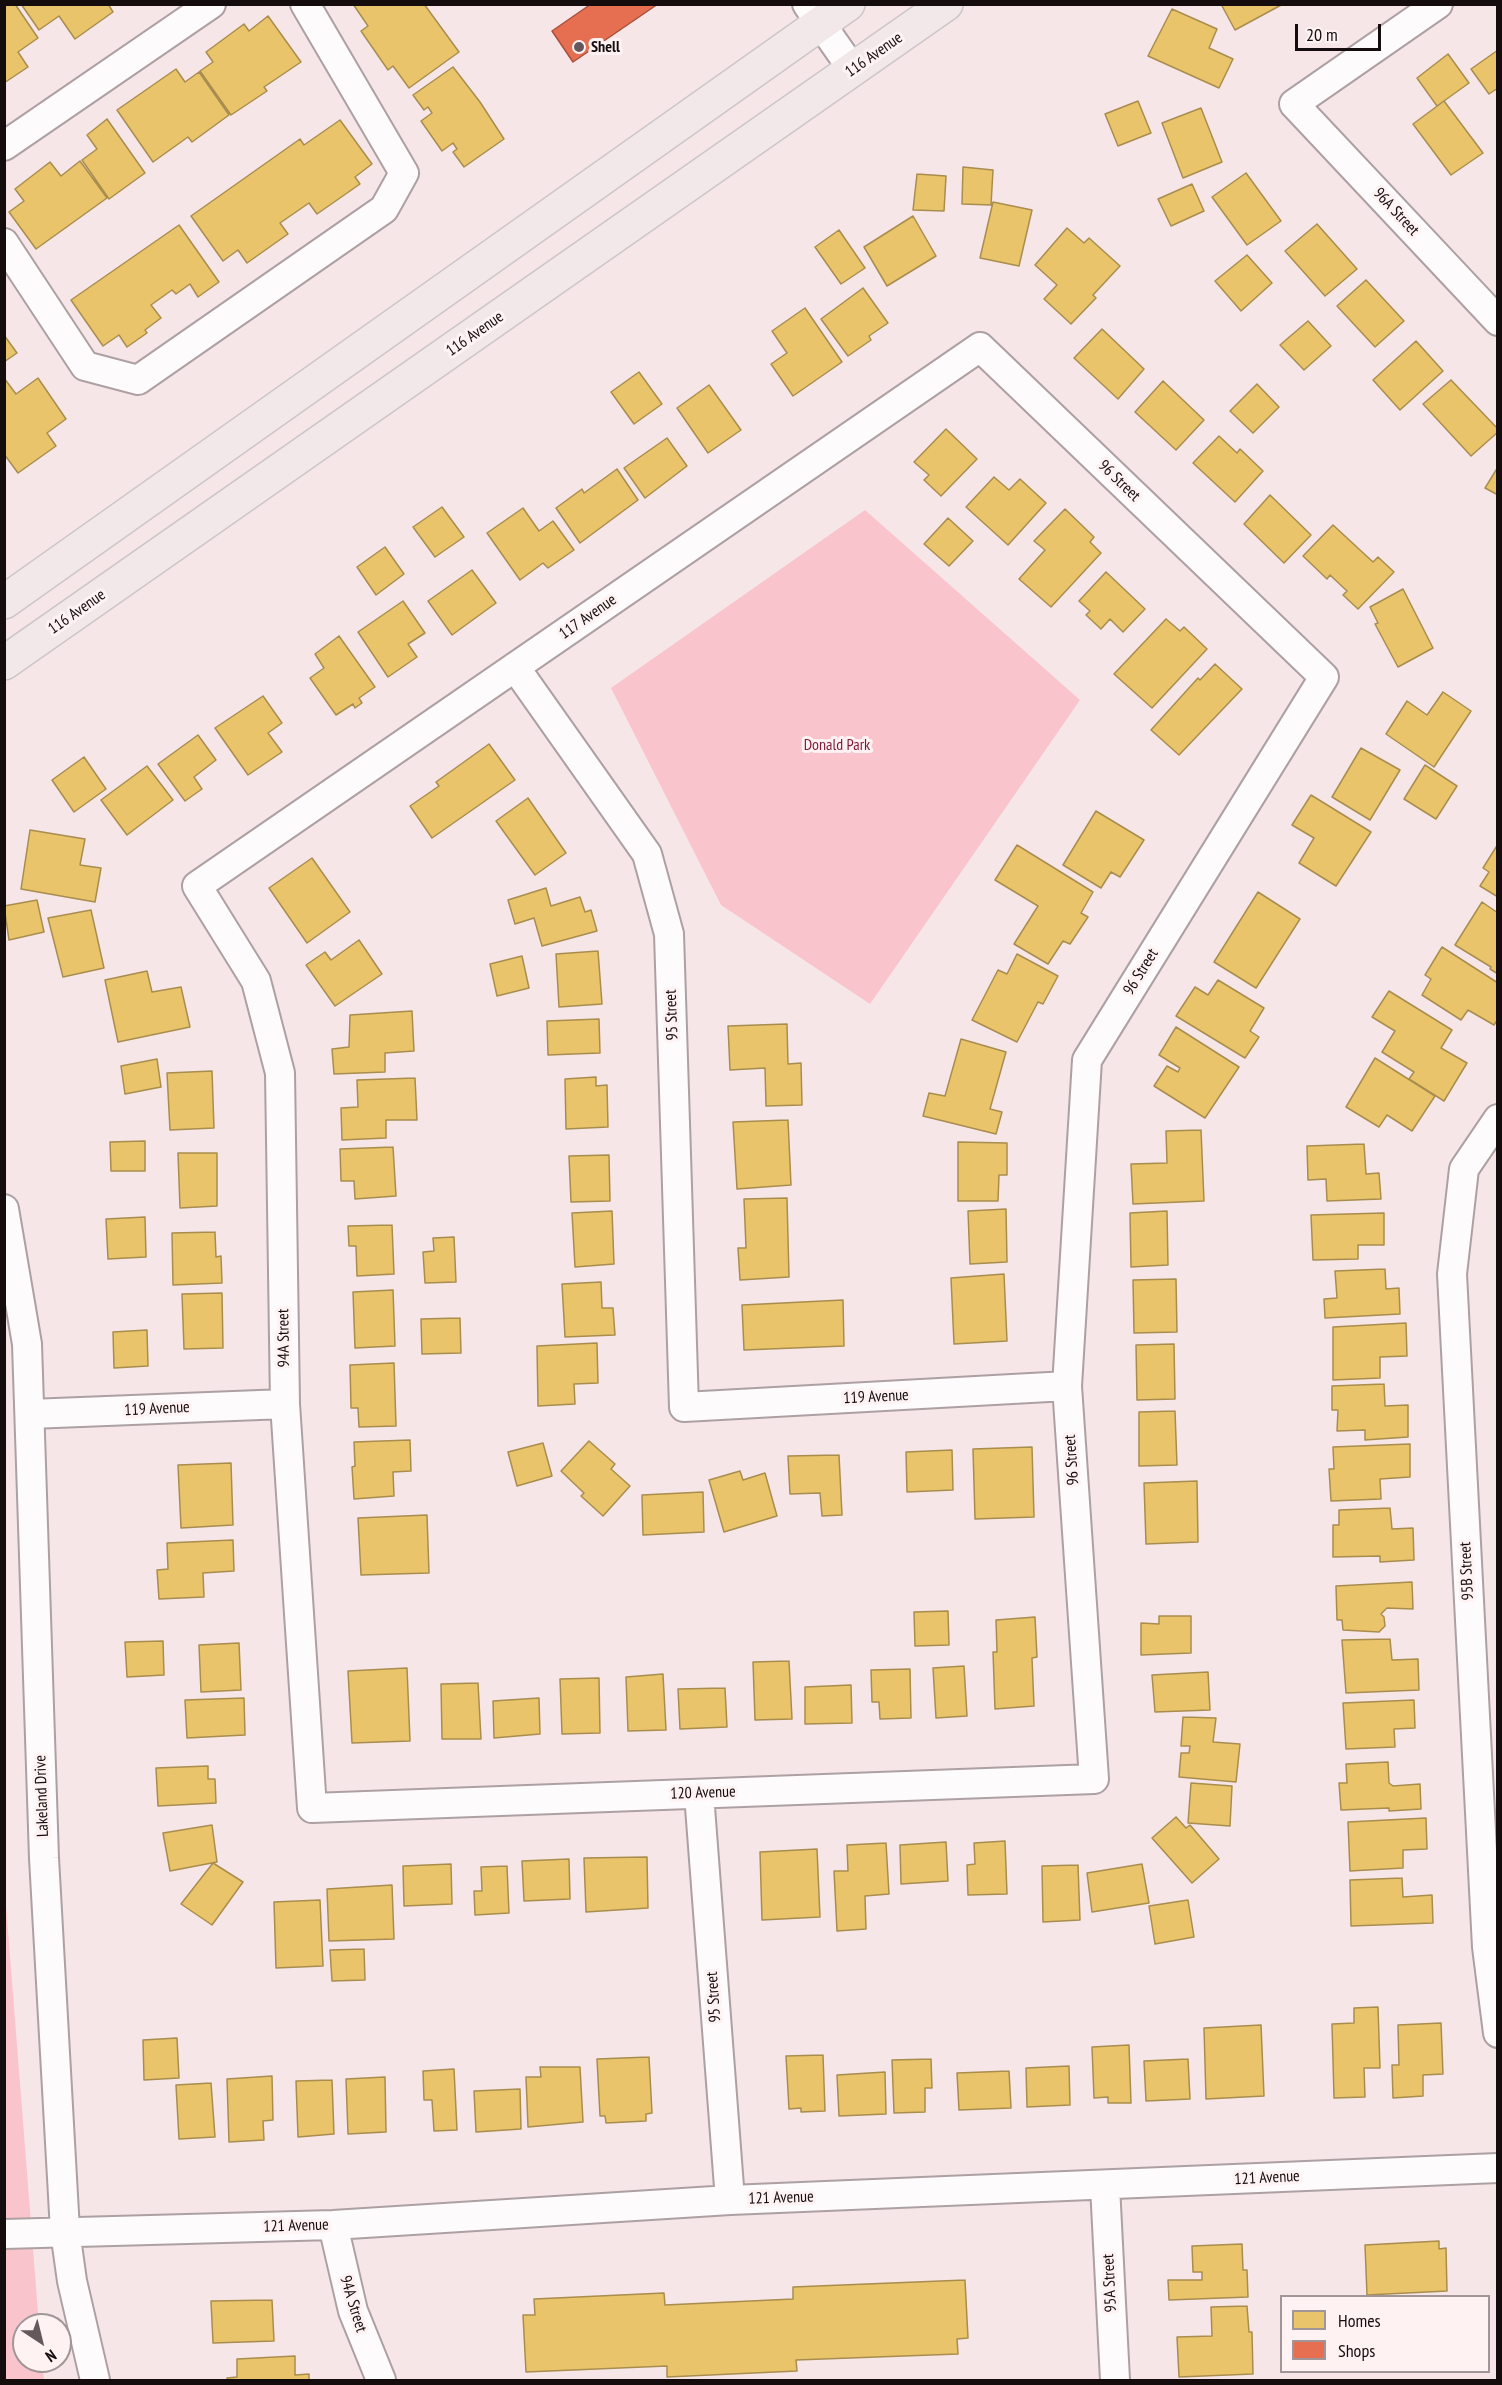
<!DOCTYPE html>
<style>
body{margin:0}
#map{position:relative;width:1502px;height:2385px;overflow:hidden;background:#f7e6e8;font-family:"PT Sans Narrow",sans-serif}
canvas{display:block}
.frame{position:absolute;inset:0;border:6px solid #150c0d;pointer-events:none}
.legend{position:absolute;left:1280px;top:2295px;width:210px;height:78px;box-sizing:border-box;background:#fff2f3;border:2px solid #a19697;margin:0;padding:8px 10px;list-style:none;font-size:18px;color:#150c0d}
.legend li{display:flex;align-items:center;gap:12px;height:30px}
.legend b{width:30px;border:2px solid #a19697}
.north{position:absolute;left:12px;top:2313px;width:60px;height:60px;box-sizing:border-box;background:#fff2f3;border:2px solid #a19697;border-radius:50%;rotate:145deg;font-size:16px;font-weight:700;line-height:24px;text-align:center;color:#150c0d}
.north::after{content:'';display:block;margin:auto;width:21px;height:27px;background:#64585a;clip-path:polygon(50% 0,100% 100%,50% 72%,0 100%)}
.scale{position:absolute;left:1295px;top:24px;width:86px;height:27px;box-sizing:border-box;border:3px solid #150c0d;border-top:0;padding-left:8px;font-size:18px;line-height:21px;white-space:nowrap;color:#150c0d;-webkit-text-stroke:4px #fff2f3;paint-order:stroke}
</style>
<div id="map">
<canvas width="1502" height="2385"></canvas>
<div class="frame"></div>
<ul class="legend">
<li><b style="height:16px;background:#e9c46a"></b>Homes</li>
<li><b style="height:16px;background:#e76f51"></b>Shops</li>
</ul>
<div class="north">N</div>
<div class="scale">20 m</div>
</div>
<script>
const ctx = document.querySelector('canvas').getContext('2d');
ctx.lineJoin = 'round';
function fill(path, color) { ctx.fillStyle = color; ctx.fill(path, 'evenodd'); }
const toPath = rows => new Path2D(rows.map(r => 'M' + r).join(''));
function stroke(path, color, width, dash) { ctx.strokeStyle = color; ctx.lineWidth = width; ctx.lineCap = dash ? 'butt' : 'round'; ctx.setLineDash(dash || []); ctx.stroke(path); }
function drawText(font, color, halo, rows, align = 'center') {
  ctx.font = font + ' "PT Sans Narrow",sans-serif'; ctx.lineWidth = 6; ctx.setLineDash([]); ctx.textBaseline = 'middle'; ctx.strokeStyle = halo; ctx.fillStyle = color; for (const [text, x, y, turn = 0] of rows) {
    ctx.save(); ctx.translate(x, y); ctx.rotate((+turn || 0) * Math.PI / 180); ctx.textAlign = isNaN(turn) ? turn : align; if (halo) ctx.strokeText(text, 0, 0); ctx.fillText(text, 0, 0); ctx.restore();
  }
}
fill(toPath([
 [865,510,1080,700,870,1004,721,905,611,688],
 [4,1880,39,2325,24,2325,24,2361,42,2361,44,2380,5,2380]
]), '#f9c4cc');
const homes = toPath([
 [4,4,15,4,38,38,18,52,28,67,4,83,4,4],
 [21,4,108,4,113,12,75,39,59,16,39,30,21,4],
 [353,4,424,4,459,52,409,88,393,66,388,70,361,31,368,26,353,4],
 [1221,4,1283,4,1235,30,1221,4],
 [1172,9,1217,29,1209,48,1233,59,1219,88,1148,56,1172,9],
 [268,16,301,62,264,87,267,91,231,115,200,71,213,62,206,52,244,24,249,31,268,16],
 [1498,50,1498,88,1489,94,1471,69,1498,50],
 [1448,54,1469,83,1437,106,1417,78,1448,54],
 [453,67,480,102,504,139,464,167,453,152,457,149,453,143,442,151,421,121,432,113,428,107,424,110,413,95,453,67],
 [176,69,185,82,199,72,229,115,192,142,188,137,153,162,117,110,176,69],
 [1138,101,1151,133,1118,146,1105,114,1138,101],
 [1444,101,1483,153,1451,175,1413,124,1444,101],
 [1201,108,1222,162,1183,178,1162,123,1201,108],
 [107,119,145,173,109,199,82,160,97,149,87,135,107,119],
 [340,120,372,164,355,177,360,184,317,214,309,203,280,223,288,234,247,263,238,250,223,261,191,216,300,139,304,145,340,120],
 [80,161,107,198,36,249,9,212,24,201,15,189,50,162,61,176,80,161],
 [963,167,993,170,991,205,962,204,963,167],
 [1246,173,1281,221,1247,245,1212,197,1246,173],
 [917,174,946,176,944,211,913,210,917,174],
 [1192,184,1204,211,1171,226,1158,199,1192,184],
 [993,202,1032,210,1019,266,980,258,993,202],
 [913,216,936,256,887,286,864,247,913,216],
 [1317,224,1357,269,1325,296,1285,251,1317,224],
 [179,225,219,282,198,297,190,284,176,294,172,290,151,305,161,318,145,330,147,333,127,347,119,335,103,346,71,300,179,225],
 [1067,228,1084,243,1089,238,1120,266,1093,295,1096,298,1071,324,1044,299,1057,285,1035,265,1067,228],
 [839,230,865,268,841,284,815,247,839,230],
 [1247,255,1272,283,1241,311,1215,281,1247,255],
 [1366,280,1404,321,1375,347,1337,306,1366,280],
 [863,288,888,323,869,336,871,340,848,356,821,319,863,288],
 [805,308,842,362,793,396,771,364,787,353,772,331,805,308],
 [1308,321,1331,346,1304,370,1280,345,1308,321],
 [1102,329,1144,369,1118,399,1074,358,1102,329],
 [4,335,17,353,4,362,4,335],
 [1416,341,1443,371,1400,410,1373,380,1416,341],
 [639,372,662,404,634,424,611,392,639,372],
 [4,378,16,394,38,378,66,419,47,433,56,446,18,473,4,454,4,378],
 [1451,380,1498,429,1498,432,1471,456,1423,404,1451,380],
 [1163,381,1204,420,1176,450,1135,412,1163,381],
 [1257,384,1279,407,1253,433,1230,411,1257,384],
 [709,385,741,430,708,453,677,408,709,385],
 [946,429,977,459,941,496,924,480,929,475,914,462,946,429],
 [1219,436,1237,453,1240,449,1263,471,1235,502,1193,463,1219,436],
 [667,438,687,466,645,498,624,468,667,438],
 [1498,467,1498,495,1485,488,1498,467],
 [617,469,638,500,580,543,556,508,582,489,584,493,617,469],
 [994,477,1009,490,1020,479,1046,503,1008,545,966,507,994,477],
 [1270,495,1311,535,1284,563,1244,524,1270,495],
 [442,507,464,537,435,557,413,527,442,507],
 [523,508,539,531,553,521,574,550,548,568,543,563,520,580,487,533,523,508],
 [1065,509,1094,537,1090,542,1101,553,1051,607,1019,579,1045,550,1034,541,1065,509],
 [948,518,973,541,949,566,924,544,948,518],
 [1333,525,1373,562,1378,557,1394,572,1358,609,1343,595,1347,591,1330,575,1327,579,1303,556,1333,525],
 [385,547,404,574,376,595,357,567,385,547],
 [472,570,496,603,452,635,428,601,472,570],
 [1106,572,1145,609,1123,632,1110,619,1101,629,1086,615,1090,611,1079,601,1106,572],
 [1403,589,1433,648,1398,667,1375,624,1378,623,1370,607,1403,589],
 [403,601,425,633,408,644,417,657,388,677,358,632,403,601],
 [1166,619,1180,631,1184,627,1207,649,1152,708,1114,674,1166,619],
 [339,636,375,687,359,698,362,703,355,708,353,704,336,715,310,678,324,668,315,654,339,636],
 [1215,664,1242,689,1179,755,1151,730,1198,678,1200,680,1215,664],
 [1443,692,1471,711,1434,767,1386,734,1407,701,1427,715,1443,692],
 [263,696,282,723,268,733,282,752,248,775,215,728,263,696],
 [198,735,216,760,194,777,202,789,185,801,158,764,198,735],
 [489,744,515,780,432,838,410,806,439,786,436,782,489,744],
 [1361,748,1400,770,1370,820,1332,797,1361,748],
 [84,757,106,789,74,812,52,780,84,757],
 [1425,765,1457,786,1436,819,1404,799,1425,765],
 [147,766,173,800,127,835,101,800,147,766],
 [1311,795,1371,832,1336,886,1299,863,1314,838,1292,825,1311,795],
 [528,798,566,853,535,875,496,821,528,798],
 [1096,811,1144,840,1120,877,1111,872,1101,888,1063,865,1096,811],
 [30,830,85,839,80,865,101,868,95,902,21,889,30,830],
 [1498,844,1498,897,1480,886,1489,872,1483,868,1498,844],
 [1017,845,1093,892,1081,913,1088,917,1070,944,1063,941,1048,964,1014,944,1038,906,995,880,1017,845],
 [312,858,350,912,307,943,269,888,312,858],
 [546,888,551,906,580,897,585,912,591,910,597,931,542,946,534,918,515,924,508,900,546,888],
 [1258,892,1300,919,1256,988,1214,962,1258,892],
 [37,900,44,932,9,940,4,906,37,900],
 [1482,902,1498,913,1498,974,1490,969,1491,967,1455,945,1482,902],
 [91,910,104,968,63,977,48,918,91,910],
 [359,940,382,974,335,1006,306,965,325,952,331,960,359,940],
 [1442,947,1498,983,1498,1019,1494,1025,1468,1010,1461,1020,1422,995,1431,979,1425,975,1442,947],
 [598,951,602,1004,559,1007,556,954,598,951],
 [1017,954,1058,976,1043,1004,1038,1002,1017,1042,972,1020,998,970,1007,974,1017,954],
 [522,956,529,988,497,996,490,964,522,956],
 [147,971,152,992,181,987,190,1027,118,1042,105,980,147,971],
 [1218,980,1264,1008,1250,1031,1259,1037,1245,1058,1176,1016,1195,987,1208,995,1218,980],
 [1389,991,1452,1030,1441,1048,1467,1063,1444,1101,1409,1079,1414,1072,1382,1052,1395,1031,1372,1017,1389,991],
 [412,1011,414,1051,385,1053,385,1072,334,1074,332,1049,349,1047,350,1015,412,1011],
 [599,1019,600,1053,548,1055,547,1021,599,1019],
 [787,1024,788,1064,801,1063,802,1105,766,1106,765,1068,730,1070,728,1026,787,1024],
 [1176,1027,1239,1067,1205,1118,1154,1086,1167,1066,1178,1072,1180,1068,1159,1055,1176,1027],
 [961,1039,1006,1052,990,1109,1002,1112,996,1134,923,1116,929,1093,945,1096,961,1039],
 [1375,1058,1435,1096,1412,1131,1387,1115,1379,1127,1346,1107,1375,1058],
 [157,1059,161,1087,125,1094,121,1066,157,1059],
 [212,1071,214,1128,170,1130,167,1073,212,1071],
 [596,1077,596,1086,607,1085,608,1127,566,1129,565,1079,596,1077],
 [415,1078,417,1120,386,1120,386,1138,342,1140,341,1108,358,1107,357,1080,415,1078],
 [788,1120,791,1185,737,1189,733,1122,788,1120],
 [1201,1130,1204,1201,1133,1204,1131,1164,1167,1163,1166,1131,1201,1130],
 [145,1141,145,1171,111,1171,110,1142,145,1141],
 [958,1142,1007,1143,1007,1175,999,1175,998,1201,958,1201,958,1142],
 [1364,1144,1366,1174,1379,1173,1381,1199,1327,1201,1326,1179,1308,1180,1307,1146,1364,1144],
 [393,1147,396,1196,355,1199,354,1181,341,1181,340,1149,393,1147],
 [178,1153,217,1153,217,1206,180,1208,178,1153],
 [609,1155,610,1201,571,1202,569,1156,609,1155],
 [787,1198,789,1277,740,1280,738,1248,746,1248,744,1199,787,1198],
 [1006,1209,1007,1262,970,1264,968,1211,1006,1209],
 [612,1211,614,1264,575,1267,572,1213,612,1211],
 [1167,1211,1168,1265,1131,1267,1130,1213,1167,1211],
 [1384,1213,1384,1245,1358,1245,1358,1259,1313,1260,1311,1215,1384,1213],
 [145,1217,146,1257,108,1259,106,1219,145,1217],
 [392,1225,394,1274,357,1276,356,1246,349,1246,348,1226,392,1225],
 [215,1232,216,1257,221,1256,222,1283,173,1285,172,1233,215,1232],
 [454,1237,456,1282,425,1283,423,1252,434,1251,433,1238,454,1237],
 [1385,1269,1386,1289,1399,1288,1400,1314,1325,1318,1324,1299,1337,1298,1335,1271,1385,1269],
 [1004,1274,1007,1341,954,1344,951,1278,1004,1274],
 [1176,1279,1177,1332,1134,1333,1133,1280,1176,1279],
 [601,1282,602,1308,613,1308,615,1335,565,1337,562,1284,601,1282],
 [393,1290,395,1346,355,1348,353,1292,393,1290],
 [222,1293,223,1348,184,1349,182,1294,222,1293],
 [843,1300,844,1346,744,1350,742,1305,843,1300],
 [460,1318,461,1353,422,1354,421,1319,460,1318],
 [1406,1323,1407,1356,1380,1357,1380,1378,1333,1380,1333,1327,1406,1323],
 [147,1330,148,1366,114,1368,113,1332,147,1330],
 [597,1343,598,1383,574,1384,575,1404,538,1406,537,1346,597,1343],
 [1174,1344,1175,1399,1137,1400,1136,1345,1174,1344],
 [394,1363,396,1426,359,1427,358,1408,351,1408,350,1365,394,1363],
 [1384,1384,1385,1406,1408,1405,1408,1437,1365,1440,1365,1430,1337,1431,1338,1410,1332,1410,1332,1386,1384,1384],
 [1175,1411,1177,1465,1139,1466,1139,1412,1175,1411],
 [410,1440,411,1471,393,1472,394,1496,354,1499,352,1467,355,1466,354,1442,410,1440],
 [589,1441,615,1464,611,1469,630,1486,603,1516,581,1496,584,1493,561,1471,589,1441],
 [543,1443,552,1476,517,1486,508,1452,543,1443],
 [1410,1444,1410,1477,1380,1479,1381,1499,1331,1501,1329,1469,1334,1469,1333,1447,1410,1444],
 [1032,1447,1034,1517,975,1519,973,1449,1032,1447],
 [952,1450,953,1490,907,1492,906,1452,952,1450],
 [839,1455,842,1515,822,1516,820,1493,790,1494,788,1456,839,1455],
 [231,1463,233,1525,181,1528,178,1465,231,1463],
 [740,1471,743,1480,765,1473,777,1516,724,1532,709,1480,740,1471],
 [1197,1481,1198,1542,1146,1544,1144,1483,1197,1481],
 [703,1492,704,1532,643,1535,642,1495,703,1492],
 [1390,1508,1392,1529,1413,1528,1414,1560,1380,1562,1380,1556,1333,1557,1333,1525,1339,1525,1339,1510,1390,1508],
 [427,1515,429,1573,361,1575,358,1518,427,1515],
 [233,1540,234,1571,203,1573,204,1597,159,1599,157,1570,168,1569,167,1543,233,1540],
 [1412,1582,1413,1609,1387,1608,1381,1614,1384,1617,1385,1626,1379,1632,1343,1630,1342,1620,1337,1620,1336,1586,1412,1582],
 [948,1611,949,1645,915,1646,914,1612,948,1611],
 [1159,1616,1191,1616,1191,1653,1141,1655,1141,1623,1159,1624,1159,1616],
 [1035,1617,1037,1657,1032,1658,1034,1706,995,1709,993,1652,997,1652,996,1620,1035,1617],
 [1390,1639,1392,1660,1418,1659,1419,1690,1346,1693,1342,1640,1390,1639],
 [163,1641,164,1675,127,1677,125,1642,163,1641],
 [239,1643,241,1690,201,1692,199,1645,239,1643],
 [789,1661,792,1719,755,1720,753,1662,789,1661],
 [964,1666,967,1716,936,1718,933,1668,964,1666],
 [407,1668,410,1741,352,1743,348,1671,407,1668],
 [910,1669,911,1718,880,1719,879,1702,872,1702,871,1670,910,1669],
 [1208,1672,1210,1710,1155,1712,1152,1675,1208,1672],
 [663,1674,666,1730,628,1731,626,1677,663,1674],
 [599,1678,600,1733,562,1734,560,1679,599,1678],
 [478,1683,481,1739,442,1739,441,1684,478,1683],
 [851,1685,852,1723,805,1724,805,1687,851,1685],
 [725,1688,727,1727,680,1729,678,1689,725,1688],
 [244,1698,245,1735,187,1738,185,1700,244,1698],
 [539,1698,540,1734,494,1738,493,1701,539,1698],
 [1414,1700,1415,1728,1394,1729,1395,1747,1346,1749,1343,1703,1414,1700],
 [1183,1717,1216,1718,1213,1742,1240,1744,1236,1782,1179,1777,1181,1753,1189,1753,1190,1746,1181,1746,1183,1717],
 [1388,1762,1389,1783,1393,1786,1420,1784,1421,1809,1389,1811,1389,1808,1341,1810,1339,1783,1347,1783,1346,1764,1388,1762],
 [208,1766,208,1779,215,1779,216,1803,158,1806,156,1768,208,1766],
 [1191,1783,1232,1786,1230,1826,1188,1823,1191,1783],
 [1176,1817,1186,1828,1190,1825,1219,1859,1192,1883,1152,1838,1176,1817],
 [1426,1818,1427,1849,1403,1850,1403,1868,1350,1871,1348,1822,1426,1818],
 [212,1825,217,1862,170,1871,163,1833,212,1825],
 [1005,1841,1007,1894,968,1895,967,1865,975,1864,974,1843,1005,1841],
 [946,1842,948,1881,901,1884,900,1845,946,1842],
 [886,1843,889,1894,865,1896,866,1929,837,1931,834,1871,848,1871,847,1845,886,1843],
 [817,1849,820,1917,762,1920,760,1852,817,1849],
 [647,1857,648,1908,586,1912,584,1858,647,1857],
 [569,1859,570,1899,524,1901,522,1861,569,1859],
 [213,1863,243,1882,212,1925,181,1904,213,1863],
 [451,1864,452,1904,404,1906,403,1866,451,1864],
 [1142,1864,1149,1903,1092,1912,1087,1873,1142,1864],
 [1078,1865,1080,1920,1043,1922,1042,1866,1078,1865],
 [507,1866,509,1913,475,1915,474,1891,482,1891,481,1867,507,1866],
 [1402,1878,1403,1897,1432,1895,1433,1923,1351,1926,1350,1880,1402,1878],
 [392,1885,394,1939,329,1941,327,1889,392,1885],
 [320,1900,323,1966,276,1968,274,1902,320,1900],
 [1188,1900,1194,1937,1155,1944,1149,1906,1188,1900],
 [364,1949,365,1980,332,1981,330,1950,364,1949],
 [1378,2007,1380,2068,1364,2068,1365,2097,1334,2098,1332,2024,1354,2023,1354,2008,1378,2007],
 [1441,2023,1443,2074,1423,2075,1423,2096,1393,2098,1392,2065,1399,2065,1398,2025,1441,2023],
 [1261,2025,1264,2096,1206,2099,1204,2028,1261,2025],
 [177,2038,179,2078,144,2080,143,2040,177,2038],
 [1129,2045,1131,2103,1108,2103,1108,2097,1094,2098,1092,2047,1129,2045],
 [823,2055,825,2111,801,2112,801,2108,789,2109,786,2056,823,2055],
 [649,2057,652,2113,646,2114,646,2121,606,2123,605,2116,600,2116,597,2059,649,2057],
 [931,2059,932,2088,925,2088,925,2112,894,2113,892,2060,931,2059],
 [1188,2059,1190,2099,1146,2101,1144,2061,1188,2059],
 [1069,2066,1070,2105,1027,2107,1026,2068,1069,2066],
 [540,2067,580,2067,583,2122,528,2127,526,2077,541,2077,540,2067],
 [454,2069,457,2130,434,2131,432,2100,424,2100,423,2071,454,2069],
 [1009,2071,1011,2108,959,2110,957,2073,1009,2071],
 [885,2072,886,2114,839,2116,837,2075,885,2072],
 [272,2076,273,2120,263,2121,264,2140,229,2142,227,2079,272,2076],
 [385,2077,386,2132,348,2134,346,2079,385,2077],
 [332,2080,334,2134,298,2137,296,2081,332,2080],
 [211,2083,215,2137,179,2139,176,2085,211,2083],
 [520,2089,521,2129,476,2132,474,2091,520,2089],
 [1439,2241,1439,2249,1446,2248,1447,2291,1367,2295,1365,2245,1439,2241],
 [1242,2244,1243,2270,1247,2270,1248,2297,1169,2300,1168,2280,1202,2280,1202,2272,1193,2272,1192,2246,1242,2244],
 [965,2280,968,2338,957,2339,958,2354,796,2360,797,2371,667,2377,667,2366,526,2372,523,2315,535,2315,534,2299,664,2293,665,2305,793,2299,793,2287,965,2280],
 [272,2300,274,2341,213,2343,211,2301,272,2300],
 [1247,2306,1249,2332,1252,2332,1253,2374,1179,2377,1177,2337,1212,2336,1211,2307,1247,2306],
 [295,2356,295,2375,309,2374,309,2380,227,2380,227,2378,237,2377,237,2359,295,2356]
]);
fill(homes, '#e9c46a');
stroke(homes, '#a98d4e', 1.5);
const shops = toPath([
 [591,4,658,4,573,62,552,31,591,4]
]);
fill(shops, '#e76f51');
stroke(shops, '#a8513d', 1.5);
const minor = toPath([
 [807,4,853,70],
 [1438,4,1294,104,1498,321],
 [4,146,211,4],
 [4,243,85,366,138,380,384,209,404,173,305,4],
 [980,347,1324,677,1087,1060,1067,1386,1094,1779,312,1808,285,1404,280,1073,256,981,197,886,980,347],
 [515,667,647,854,669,934,684,1407,1067,1386],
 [1498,1119,1464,1169,1452,1274,1487,1947,1498,2033],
 [4,1209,27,1344,44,1858,65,2231,72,2281,95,2380],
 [30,1414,285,1404],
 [699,1794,730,2200],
 [1105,2186,1115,2380],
 [333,2225,353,2311,381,2380],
 [4,2234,333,2225,730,2200,1498,2168]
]);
const major = toPath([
 [4,602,848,4],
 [4,663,946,4]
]);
stroke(minor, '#ada0a2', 32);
stroke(major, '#cdc6c7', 36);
stroke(minor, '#fefbfc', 28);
stroke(major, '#f2e7e9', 33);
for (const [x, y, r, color] of [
 [579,47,6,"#64585a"]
]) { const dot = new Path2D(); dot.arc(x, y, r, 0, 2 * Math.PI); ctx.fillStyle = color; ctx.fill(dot); stroke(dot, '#fff2f3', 2); }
drawText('bold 16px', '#150c0d', '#fff2f3', [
 ["Shell",591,47]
], 'left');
drawText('16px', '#150c0d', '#fff2f3', [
 ["116 Avenue",874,55,-35],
 ["96A Street",1396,212,47],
 ["116 Avenue",475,334,-35],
 ["96 Street",1119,481,44],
 ["116 Avenue",77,612,-35],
 ["117 Avenue",588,617,-35],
 ["96 Street",1141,972,-58],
 ["95 Street",672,1015,-92],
 ["94A Street",284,1338,-91],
 ["119 Avenue",876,1397,-3],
 ["119 Avenue",157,1409,-3],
 ["96 Street",1072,1460,-94],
 ["95B Street",1467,1571,-93],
 ["120 Avenue",703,1793,-2],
 ["Lakeland Drive",42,1796,-92],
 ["95 Street",714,1997,-94],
 ["121 Avenue",1267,2178,-3],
 ["121 Avenue",781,2198,-2],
 ["121 Avenue",296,2226,-2],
 ["95A Street",1110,2283,-93],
 ["94A Street",353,2304,73]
]);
drawText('16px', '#7e1836', '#fff2f3', [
 ["Donald Park",837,745]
]);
</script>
